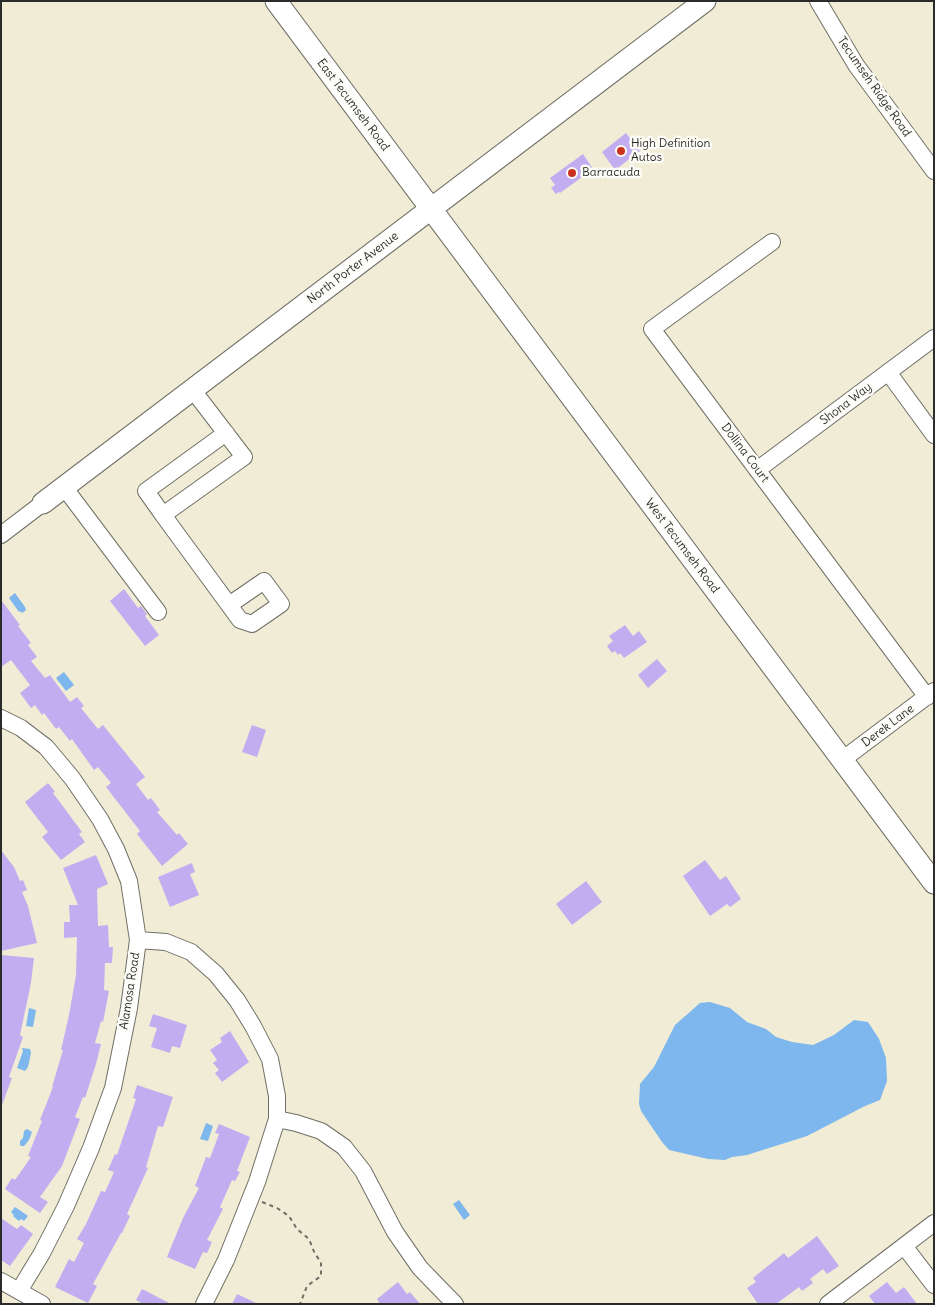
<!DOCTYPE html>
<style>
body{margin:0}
#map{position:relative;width:935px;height:1305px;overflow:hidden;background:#f0ecd5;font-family:Delius,sans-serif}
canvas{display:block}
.frame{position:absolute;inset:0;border:2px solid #2b2b2b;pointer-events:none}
</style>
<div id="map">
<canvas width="935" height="1305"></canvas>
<div class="frame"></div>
</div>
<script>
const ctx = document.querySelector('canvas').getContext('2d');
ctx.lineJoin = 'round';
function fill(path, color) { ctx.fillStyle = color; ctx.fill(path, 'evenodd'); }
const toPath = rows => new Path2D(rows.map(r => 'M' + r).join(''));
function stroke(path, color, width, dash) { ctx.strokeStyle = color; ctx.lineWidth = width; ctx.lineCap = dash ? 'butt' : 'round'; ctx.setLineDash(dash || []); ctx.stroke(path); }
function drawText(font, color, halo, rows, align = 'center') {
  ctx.font = font + ' Delius,sans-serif'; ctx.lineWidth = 5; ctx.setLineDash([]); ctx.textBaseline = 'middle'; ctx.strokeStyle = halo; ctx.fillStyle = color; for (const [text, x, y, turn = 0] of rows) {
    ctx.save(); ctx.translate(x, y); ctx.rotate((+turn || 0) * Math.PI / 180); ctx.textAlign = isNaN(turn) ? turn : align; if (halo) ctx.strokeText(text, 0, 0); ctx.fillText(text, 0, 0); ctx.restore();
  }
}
fill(toPath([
 [15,593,25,607,26,610,22,613,20,611,19,612,9,598],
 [64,672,74,685,66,691,56,678],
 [710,1002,730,1008,747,1022,766,1029,776,1037,792,1042,813,1045,834,1035,854,1020,868,1022,879,1039,886,1058,887,1081,880,1100,865,1106,807,1136,747,1155,732,1157,725,1160,708,1159,669,1150,662,1142,641,1111,639,1104,640,1084,654,1067,675,1025,700,1003],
 [29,1008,36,1010,33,1027,26,1026],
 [22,1048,30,1049,31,1053,28,1067,25,1071,17,1068,23,1051],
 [206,1123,213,1126,208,1141,200,1139],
 [27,1129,32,1132,29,1140,24,1146,21,1146,20,1145,20,1141,23,1138,24,1131],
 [459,1200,470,1215,464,1220,453,1204],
 [15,1207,28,1216,24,1221,21,1219,19,1221,13,1216,14,1215,11,1212]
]), '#7eb6ee');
fill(toPath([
 [626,133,640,151,615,170,602,152],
 [583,154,593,169,560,193,559,192,556,194,551,188,555,185,550,178],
 [124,589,138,608,141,606,147,614,145,616,159,635,145,646,110,601],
 [1,600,20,625,18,626,31,643,28,645,37,657,31,661,45,678,50,675,70,702,77,697,84,706,81,708,98,729,103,725,145,777,136,784,148,800,151,798,160,810,157,812,177,835,179,833,188,844,162,866,137,834,140,831,106,787,111,783,98,767,94,770,72,739,70,741,59,727,56,729,44,713,42,715,35,705,31,708,20,693,30,685,11,660,1,667],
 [625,625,633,636,639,631,647,642,624,658,620,653,618,655,615,651,612,653,607,646,613,641,609,636],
 [657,659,667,671,648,688,638,675],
 [252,725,266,730,257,757,242,752],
 [48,783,55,792,53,793,82,832,79,834,85,842,61,860,42,837,48,832,25,802],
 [1,850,14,867,20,881,23,880,27,890,22,892,28,906,37,943,1,951],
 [96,855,108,884,97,889,98,926,108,925,109,947,113,947,112,963,105,963,104,990,109,991,103,1022,101,1021,95,1043,101,1044,96,1064,85,1098,83,1097,75,1117,80,1119,62,1166,40,1197,48,1202,40,1213,5,1189,12,1178,15,1180,31,1157,28,1156,42,1121,40,1120,53,1087,52,1087,63,1050,61,1050,69,1015,76,975,77,937,64,938,64,922,70,922,69,905,78,905,63,868],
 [705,860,720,880,726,876,741,899,730,907,727,904,710,916,683,876],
 [192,863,195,872,190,874,199,895,170,907,158,877],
 [586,881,602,902,572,925,556,904],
 [1,955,34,958,31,983,20,1035,23,1037,9,1077,12,1078,2,1105],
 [153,1014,187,1025,180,1048,172,1046,170,1053,151,1047,157,1028,149,1026],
 [230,1031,249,1062,222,1082,215,1073,219,1070,213,1063,217,1060,210,1050,222,1042,220,1038],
 [137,1085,173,1097,163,1127,158,1126,146,1167,148,1168,127,1214,130,1216,122,1233,121,1233,93,1284,97,1286,88,1303,55,1287,69,1259,74,1262,84,1243,77,1239,86,1224,101,1191,105,1192,114,1172,108,1170,115,1154,117,1155,136,1099,133,1098],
 [219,1124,250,1137,237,1171,240,1172,235,1181,232,1180,220,1207,223,1209,207,1240,212,1242,207,1253,203,1252,195,1269,167,1257,183,1218,199,1188,195,1186,206,1157,210,1158,219,1134,215,1133],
 [1,1218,17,1229,21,1225,33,1234,10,1266,1,1260],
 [817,1236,839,1266,827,1274,823,1269,810,1279,813,1283,802,1291,799,1287,776,1304,758,1304,747,1288,756,1282,753,1278,784,1253,788,1258],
 [398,1282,407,1294,410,1292,420,1304,380,1304,377,1299],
 [887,1282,896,1293,904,1287,917,1304,875,1304,869,1296],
 [142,1289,171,1304,143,1304,136,1300],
 [237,1294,258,1304,232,1304]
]), '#c3adf1');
const minor = toPath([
 [818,1,856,65,934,171],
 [772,242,652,329,927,697],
 [888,372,934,435],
 [192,389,244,457,163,515,240,620,252,624,281,604,264,581,229,605],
 [757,470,934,338],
 [64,487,158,612],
 [163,515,146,491,226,433],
 [1,535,43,503],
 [1,718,21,728,46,747,72,778,100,819,116,849,129,881,138,940,129,1008,113,1088,91,1148,66,1206,42,1253,19,1291],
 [842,760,934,691],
 [138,940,166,942,191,952,216,974,237,1000,253,1026,270,1059,277,1096,277,1119,257,1182,226,1260,204,1304],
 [277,1119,296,1123,321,1131,344,1147,363,1171,395,1232,420,1268,455,1304],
 [904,1246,934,1285],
 [1,1281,42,1304],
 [828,1304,934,1223]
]);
const major = toPath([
 [276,1,934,883],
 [43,503,705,1]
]);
stroke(minor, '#706f66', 18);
stroke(major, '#706f66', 23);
stroke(toPath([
 [262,1202,277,1208,289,1216,297,1229,309,1239,315,1254,321,1262,321,1276,307,1286,300,1304]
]), '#706f66', 2, [4, 4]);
stroke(minor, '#fff', 16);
stroke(major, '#fff', 21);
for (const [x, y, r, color] of [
 [621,151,5,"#c8321e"],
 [572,173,5,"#c8321e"]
]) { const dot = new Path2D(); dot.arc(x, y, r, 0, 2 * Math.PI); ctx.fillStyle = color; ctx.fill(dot); stroke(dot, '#fdfcf7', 2); }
drawText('12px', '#2b2b2b', '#fdfcf7', [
 ["Tecumseh Ridge Road",874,87,55],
 ["East Tecumseh Road",353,105,53],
 ["North Porter Avenue",353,268,-37],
 ["Shona Way",846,404,-37],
 ["Dollina Court",745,453,53],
 ["West Tecumseh Road",682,546,53],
 ["Derek Lane",888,726,-37],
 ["Alamosa Road",130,991,-81]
]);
drawText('12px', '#2b2b2b', '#fdfcf7', [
 ["High Definition",631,144],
 ["Autos",631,158],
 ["Barracuda",582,173]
], 'left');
</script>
